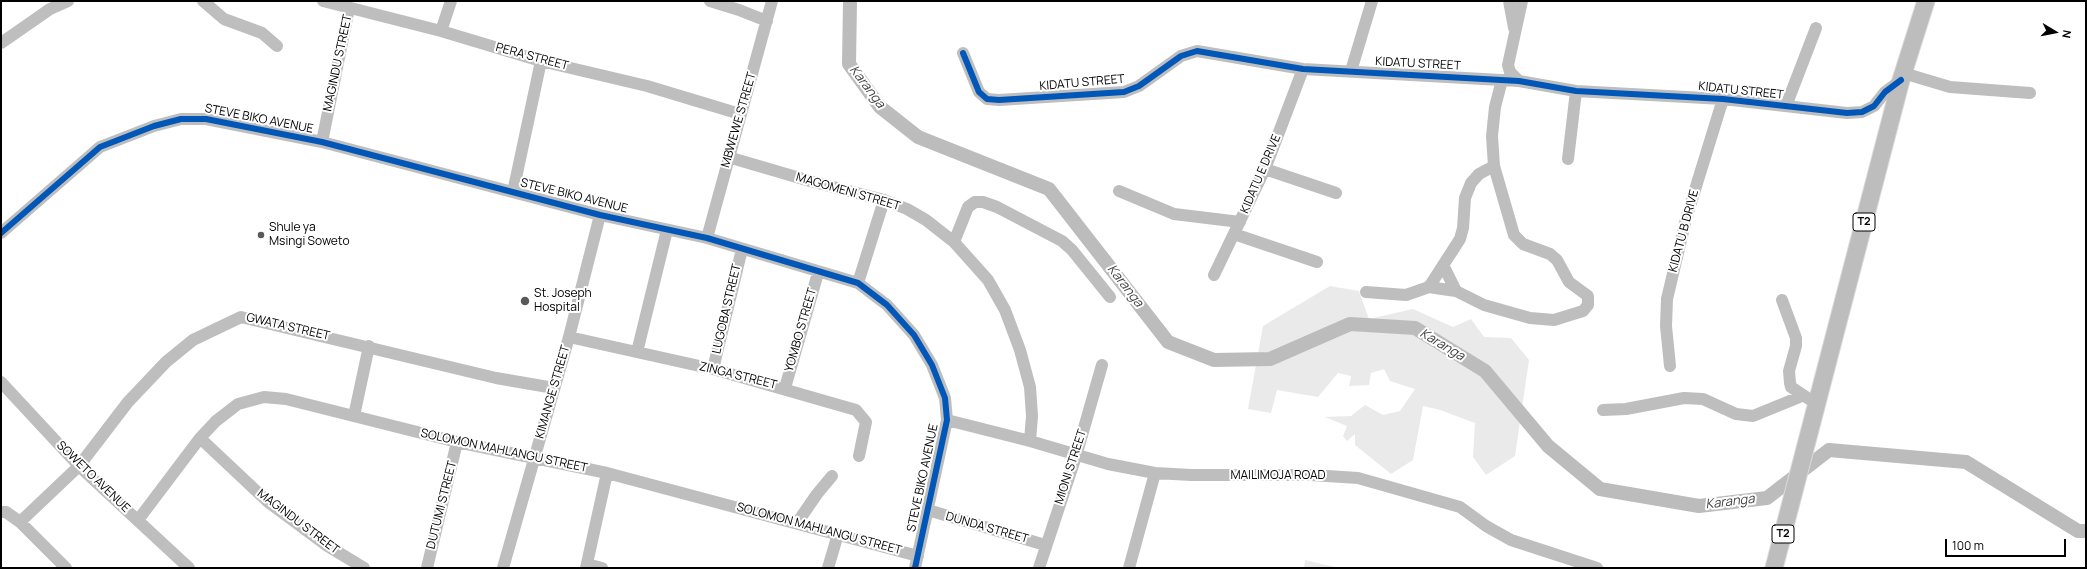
<!DOCTYPE html>
<style>
body{margin:0}
#map{position:relative;width:2087px;height:569px;overflow:hidden;background:#fff;font-family:Manrope,sans-serif}
canvas{display:block}
.frame{position:absolute;inset:0;border:2px solid #000;pointer-events:none}
.north{position:absolute;left:2035px;top:12px;width:40px;height:40px;-webkit-text-stroke:3px #fff;paint-order:stroke;rotate:100deg;font-size:11px;font-weight:700;line-height:16px;text-align:center;color:#000}
.north::after{content:'';display:block;margin:auto;width:14px;height:18px;background:#000;clip-path:polygon(50% 0,100% 100%,50% 72%,0 100%)}
.scale{position:absolute;left:1945px;top:539px;width:121px;height:18px;box-sizing:border-box;border:2px solid #000;border-top:0;padding-left:5px;font-size:12px;line-height:14px;white-space:nowrap;color:#000;-webkit-text-stroke:3px #fff;paint-order:stroke}
</style>
<div id="map">
<canvas width="2087" height="569"></canvas>
<div class="frame"></div>
<div class="north">N</div>
<div class="scale">100 m</div>
</div>
<script>
const ctx = document.querySelector('canvas').getContext('2d');
ctx.lineJoin = 'round';
function fill(path, color) { ctx.fillStyle = color; ctx.fill(path, 'evenodd'); }
const toPath = rows => new Path2D(rows.map(r => 'M' + r).join(''));
function stroke(path, color, width, dash) { ctx.strokeStyle = color; ctx.lineWidth = width; ctx.lineCap = dash ? 'butt' : 'round'; ctx.setLineDash(dash || []); ctx.stroke(path); }
function drawText(font, color, halo, rows, align = 'center') {
  ctx.font = font + ' Manrope,sans-serif'; ctx.lineWidth = 4; ctx.setLineDash([]); ctx.textBaseline = 'middle'; ctx.strokeStyle = halo; ctx.fillStyle = color; for (const [text, x, y, turn = 0] of rows) {
    ctx.save(); ctx.translate(x, y); ctx.rotate((+turn || 0) * Math.PI / 180); ctx.textAlign = isNaN(turn) ? turn : align; if (halo) ctx.strokeText(text, 0, 0); ctx.fillText(text, 0, 0); ctx.restore();
  }
}
fill(toPath([
 [1330,286,1359,291,1369,319,1413,309,1453,327,1471,319,1484,337,1511,338,1529,360,1515,456,1486,475,1473,457,1475,423,1440,410,1423,406,1413,460,1391,474,1355,445,1355,434,1347,441,1343,436,1347,426,1325,417,1351,416,1365,405,1383,415,1400,411,1415,389,1390,381,1384,369,1371,373,1369,385,1349,386,1351,376,1338,373,1318,397,1277,390,1271,413,1248,409,1263,326],
 [1305,560,1339,568,1304,568]
]), '#eaeaea');
stroke(toPath([
 [850,1,849,64,880,107,918,137,1049,189,1168,342,1214,360,1270,359,1350,324,1415,328,1485,371,1548,446,1600,489,1699,506,1767,498,1829,450,1966,462,2078,531,2086,531]
]), '#bcbcbc', 14);
const highway = toPath([
 [1774,568,1901,80,1926,1]
]);
stroke(highway, '#dbdbdb', 19);
stroke(toPath([
 [203,1,224,19,262,33,277,46],
 [323,1,441,31,541,61,647,86,740,114],
 [710,1,739,10,767,21],
 [1509,1,1514,28],
 [441,31,451,1],
 [1,43,50,9,68,1],
 [963,53,979,92,987,99,999,100,1124,92,1139,86,1181,56,1197,51,1303,69,1519,81,1576,91,1723,99,1847,113,1862,112,1874,106,1885,92,1901,80],
 [1351,71,1372,1],
 [1903,73,1950,87,2030,93],
 [1519,81,1510,72,1508,65,1522,1],
 [1786,106,1816,28],
 [322,142,349,8],
 [728,157,810,181,884,200,907,209,926,220,954,242,988,280,1005,310,1020,350,1030,387,1032,416,1030,441],
 [1568,159,1576,91],
 [1265,169,1336,193],
 [1119,191,1174,214,1240,222],
 [513,192,541,61],
 [1,233,100,147,154,126,181,119,206,119,322,142,600,215,707,238,858,283,887,305,914,335,932,365,945,398,947,420,915,568],
 [1234,234,1317,262],
 [707,238,772,1],
 [954,242,968,207,975,202,983,202,997,207,1062,241,1072,250,1110,297],
 [1443,265,1456,291],
 [1214,275,1265,169,1303,69],
 [858,283,884,200],
 [1429,287,1460,239,1463,228,1465,198,1471,183,1479,174,1494,166],
 [1366,292,1406,295,1429,287,1442,289,1456,291,1484,305,1530,318,1554,320,1583,311,1588,305,1588,296,1569,282,1557,260,1550,254,1523,244,1514,235,1494,166,1492,136,1495,107,1502,80],
 [1782,300,1796,338,1796,346,1789,371,1790,383,1791,387,1809,399],
 [569,337,713,369,856,410,866,422,859,456],
 [637,352,667,230],
 [1670,366,1666,326,1667,299,1686,219,1723,99],
 [713,369,742,249],
 [1,382,79,466,189,568],
 [785,388,818,273],
 [1603,410,1626,409,1684,398,1703,399,1736,414,1753,416,1802,396],
 [354,416,369,346],
 [947,420,1030,441,1108,464,1155,473,1191,475,1311,475,1358,478,1460,507,1486,526,1511,540,1597,568],
 [200,438,268,502,326,545,364,568],
 [928,510,1045,545],
 [1,512,6,512,20,522,66,568],
 [138,520,200,438,216,421,238,404,264,397,286,399,457,442,607,473,918,556],
 [20,522,79,466,128,402,166,362,193,340,241,317,496,378,554,388],
 [797,523,817,494,832,476],
 [587,564,602,568],
 [427,568,457,442],
 [503,568,569,337,600,215],
 [586,568,607,473],
 [828,568,838,534],
 [1039,568,1076,456,1102,365],
 [1129,568,1155,473]
]), '#bebebe', 12);
stroke(highway, '#bdbdbd', 17);
stroke(toPath([
 [963,53,979,92,987,99,999,100,1124,92,1139,86,1181,56,1197,51,1303,69,1519,81,1576,91,1723,99,1847,113,1862,112,1874,106,1885,92,1901,80],
 [1,233,100,147,154,126,181,119,206,119,322,142,600,215,707,238,858,283,887,305,914,335,932,365,945,398,947,420,915,568]
]), '#0057b8', 6);
for (const [x, y, r, color] of [
 [261,235,4,"#595959"],
 [525,301,5,"#595959"]
]) { const dot = new Path2D(); dot.arc(x, y, r, 0, 2 * Math.PI); ctx.fillStyle = color; ctx.fill(dot); stroke(dot, '#fff', 1.5); }
for (const [x, y, w] of [
 [1864,222,22],
 [1783,534,22]
]) { const box = new Path2D(); box.roundRect(x - w / 2, y - 9, w, 18, 3); ctx.fillStyle = '#fff'; ctx.fill(box); stroke(box, '#000', 1); }
drawText('bold 11px', '#000', null, [
 ["T2",1864,222],
 ["T2",1783,534]
]);
drawText('12px', '#000', '#fff', [
 ["PERA STREET",532,57,15],
 ["MAGINDU STREET",338,63,-78],
 ["KIDATU STREET",1418,64,3],
 ["KIDATU STREET",1082,83,-5],
 ["KIDATU STREET",1741,91,6],
 ["STEVE BIKO AVENUE",259,119,11],
 ["MBWEWE STREET",739,120,-74],
 ["KIDATU E DRIVE",1261,174,-67],
 ["MAGOMENI STREET",848,192,16],
 ["STEVE BIKO AVENUE",574,196,14],
 ["KIDATU B DRIVE",1684,231,-75],
 ["LUGOBA STREET",727,309,-77],
 ["GWATA STREET",288,327,13],
 ["YOMBO STREET",801,330,-74],
 ["ZINGA STREET",738,376,14],
 ["KIMANGE STREET",553,392,-74],
 ["SOLOMON MAHLANGU STREET",504,451,12],
 ["MIONI STREET",1071,467,-72],
 ["MAILIMOJA ROAD",1278,476],
 ["SOWETO AVENUE",93,477,44],
 ["STEVE BIKO AVENUE",923,478,-78],
 ["DUTUMI STREET",442,505,-76],
 ["MAGINDU STREET",298,522,37],
 ["DUNDA STREET",987,528,16],
 ["SOLOMON MAHLANGU STREET",819,529,15]
]);
drawText('12px', '#000', '#fff', [
 ["Shule ya",269,228],
 ["Msingi Soweto",269,242],
 ["St. Joseph",534,294],
 ["Hospital",534,308]
], 'left');
drawText('italic 13px', '#414141', '#fff', [
 ["Karanga",867,87,53],
 ["Karanga",1125,286,52],
 ["Karanga",1442,345,31],
 ["Karanga",1730,502,-7]
]);
</script>
